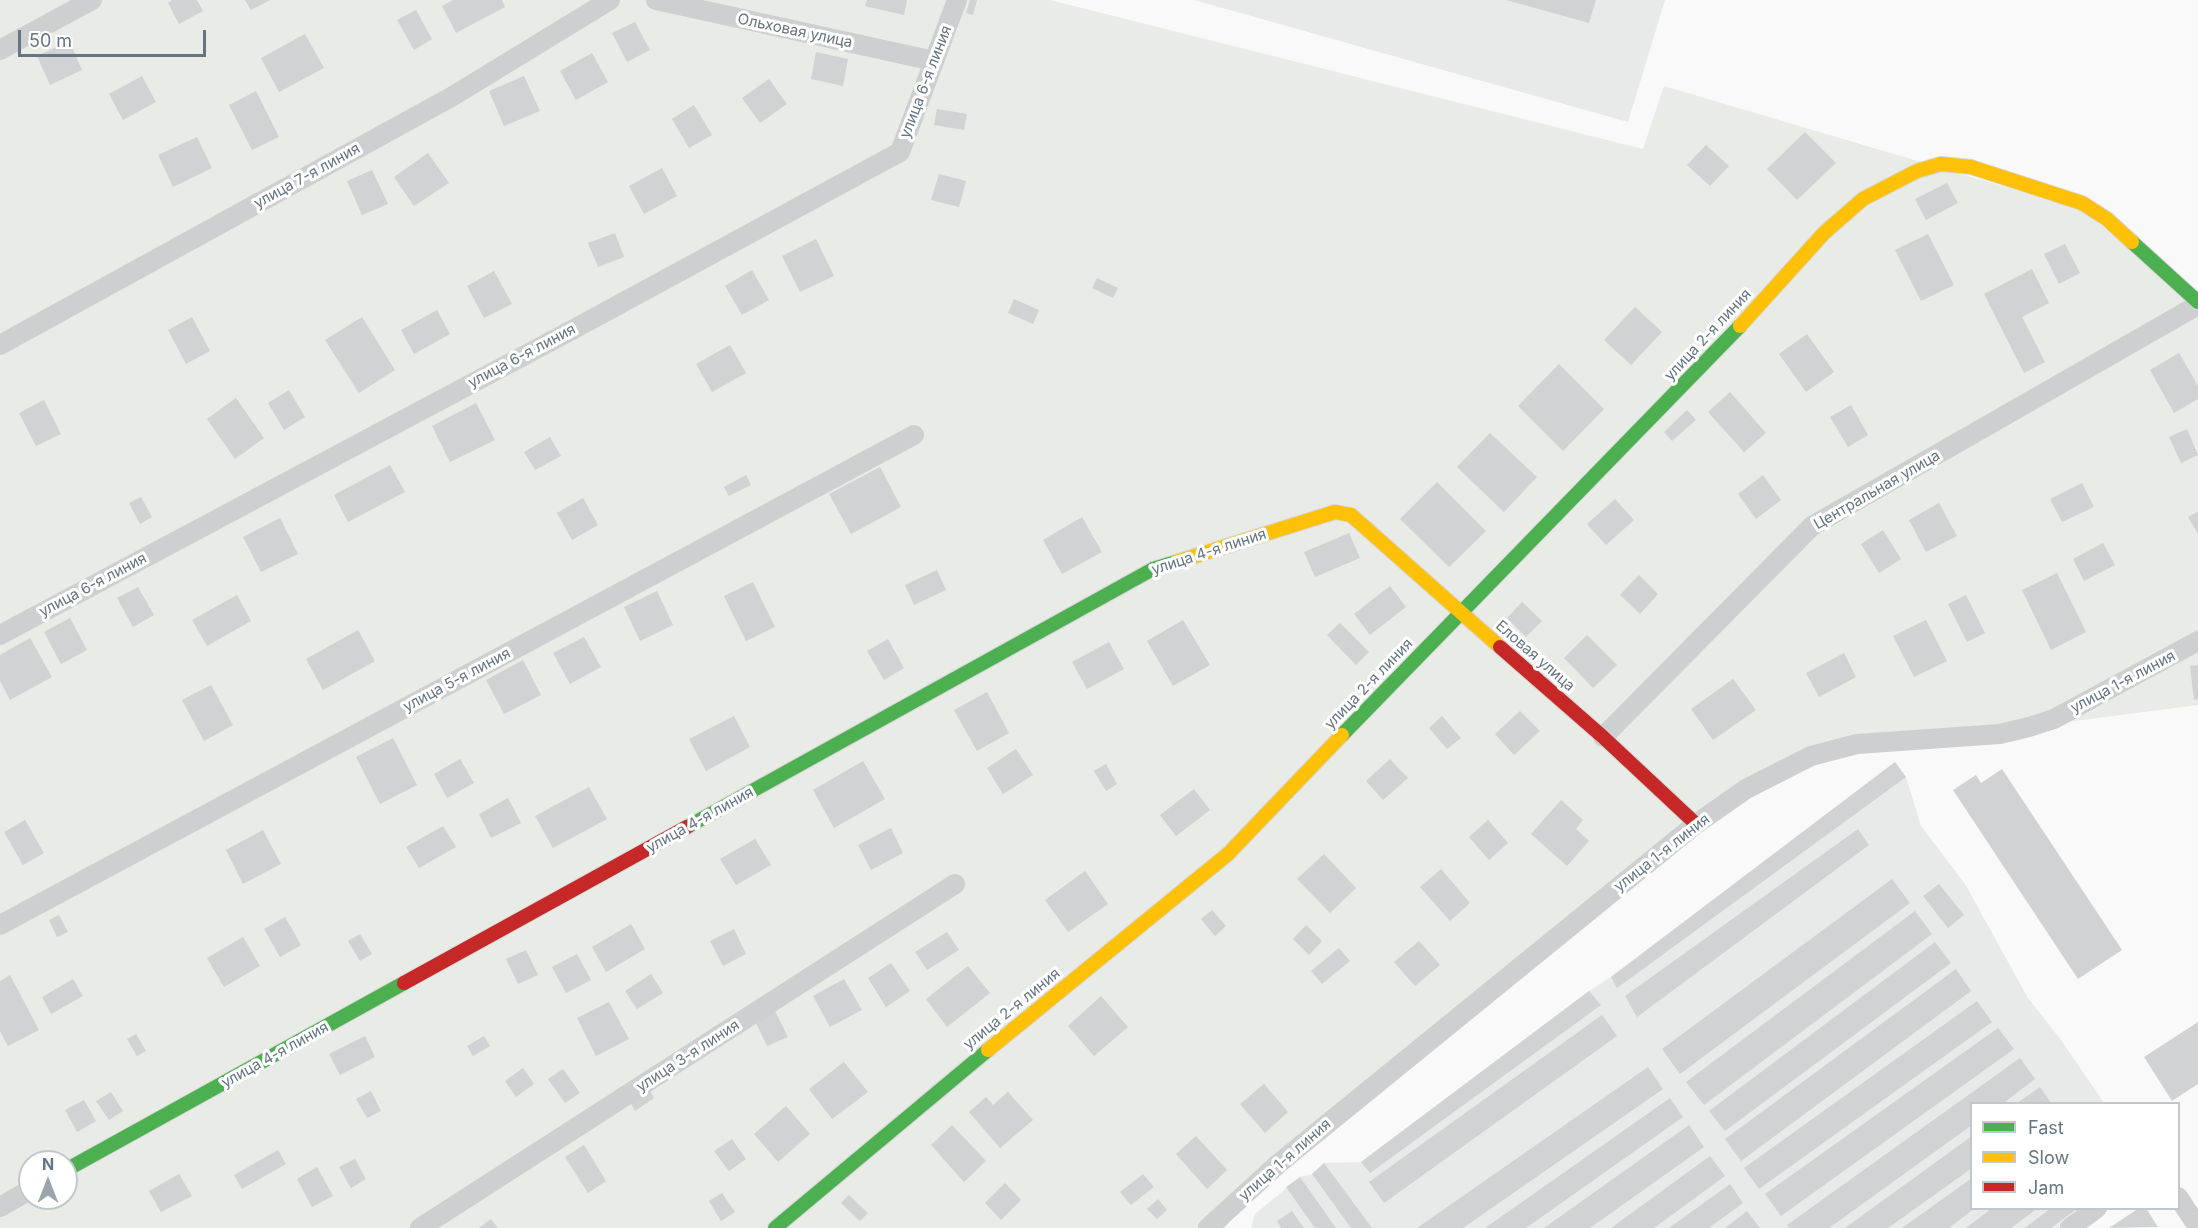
<!DOCTYPE html>
<meta charset="utf-8">
<style>
body{margin:0}
#map{position:relative;width:2198px;height:1228px;overflow:hidden;background:#f9f9f9;font-family:Inter,sans-serif}
canvas{display:block}
.legend{position:absolute;left:1970px;top:1102px;width:210px;height:108px;box-sizing:border-box;background:#fff;border:2px solid #c1c8cd;margin:0;padding:8px 10px;list-style:none;font-size:18px;color:#657683}
.legend li{display:flex;align-items:center;gap:12px;height:30px}
.legend b{width:30px;border:2px solid #c1c8cd}
.north{position:absolute;left:18px;top:1150px;width:60px;height:60px;box-sizing:border-box;background:#fff;border:2px solid #c1c8cd;border-radius:50%;rotate:0deg;font-size:16px;font-weight:700;line-height:24px;text-align:center;color:#657683}
.north::after{content:'';display:block;margin:auto;width:21px;height:27px;background:#99a4ac;clip-path:polygon(50% 0,100% 100%,50% 72%,0 100%)}
.scale{position:absolute;left:18px;top:30px;width:188px;height:27px;box-sizing:border-box;border:3px solid #657683;border-top:0;padding-left:8px;font-size:18px;line-height:21px;white-space:nowrap;color:#657683;-webkit-text-stroke:4px #fff;paint-order:stroke}
</style>
<div id="map">
<canvas width="2198" height="1228"></canvas>
<ul class="legend">
<li><b style="height:8px;background:#4caf50"></b>Fast</li>
<li><b style="height:8px;background:#ffc107"></b>Slow</li>
<li><b style="height:8px;background:#c62828"></b>Jam</li>
</ul>
<div class="north">N</div>
<div class="scale">50 m</div>
</div>
<script>
const ctx = document.querySelector('canvas').getContext('2d');
ctx.lineJoin = 'round';
function fill(path, color) { ctx.fillStyle = color; ctx.fill(path, 'evenodd'); }
const toPath = rows => new Path2D(rows.map(r => 'M' + r).join(''));
function stroke(path, color, width, dash) { ctx.strokeStyle = color; ctx.lineWidth = width; ctx.lineCap = dash ? 'butt' : 'round'; ctx.setLineDash(dash || []); ctx.stroke(path); }
function drawText(font, color, halo, rows, align = 'center') {
  ctx.font = font + ' Inter,sans-serif'; ctx.lineWidth = 6; ctx.setLineDash([]); ctx.textBaseline = 'middle'; ctx.strokeStyle = halo; ctx.fillStyle = color; for (const [text, x, y, turn = 0] of rows) {
    ctx.save(); ctx.translate(x, y); ctx.rotate((+turn || 0) * Math.PI / 180); ctx.textAlign = isNaN(turn) ? turn : align; if (halo) ctx.strokeText(text, 0, 0); ctx.fillText(text, 0, 0); ctx.restore();
  }
}
fill(toPath([
 [1194,0,1665,0,1628,122],
 [1895,762,1906,777,1921,826,1965,884,2028,998,2061,1040,2104,1103,1972,1104,1972,1208,2087,1209,2061,1228,1251,1228,1255,1214,1300,1177,1312,1174,1324,1163,1361,1162,1589,991,1611,977]
]), '#e8e9e9');
fill(toPath([
 [0,0,1050,0,1643,149,1664,86,2083,210,2198,307,2198,705,1797,757,1287,1149,1225,1228,0,1228],
 [30,1162,66,1162,66,1198,30,1198]
]), '#e8ebe6');
fill(toPath([
 [172,0,197,0,203,11,179,24,168,3],
 [245,0,270,0,251,10],
 [453,0,502,0,505,7,456,33,442,6],
 [867,0,907,0,904,15,865,6],
 [970,0,977,0,973,15,966,13],
 [1506,0,1596,0,1589,23],
 [416,10,432,39,414,50,397,20],
 [635,22,650,50,627,62,612,33],
 [305,34,324,68,279,92,261,58],
 [69,41,82,70,50,85,37,56],
 [816,52,848,59,843,86,811,79],
 [592,53,608,82,576,100,560,71],
 [142,76,156,102,123,120,109,94],
 [524,76,540,111,504,126,489,91],
 [769,79,787,104,760,123,742,98],
 [256,91,279,137,252,150,229,105],
 [694,105,712,135,689,148,672,119],
 [937,109,967,114,964,130,934,125],
 [1805,132,1836,163,1797,200,1767,169],
 [197,137,212,168,173,187,158,155],
 [1706,145,1729,166,1710,186,1687,165],
 [428,153,449,183,414,206,394,177],
 [662,168,677,196,644,214,629,186],
 [372,170,388,204,362,215,347,181],
 [939,174,966,181,959,207,931,200],
 [1947,183,1958,203,1926,220,1915,199],
 [615,233,624,257,598,267,588,243],
 [1928,234,1954,285,1921,301,1895,250],
 [816,239,834,276,800,292,782,256],
 [2065,244,2080,273,2059,284,2044,254],
 [2032,269,2049,303,2022,317,2045,362,2024,373,1984,294],
 [752,270,769,300,742,315,725,286],
 [494,271,512,304,484,318,467,286],
 [1097,278,1118,288,1113,298,1092,288],
 [1014,299,1039,310,1033,324,1008,313],
 [1635,307,1662,332,1631,365,1604,340],
 [437,310,450,334,414,354,401,330],
 [192,317,210,351,186,364,168,330],
 [362,317,395,370,359,393,325,340],
 [1807,334,1834,372,1806,392,1779,354],
 [730,345,746,373,712,392,696,364],
 [2179,353,2198,386,2198,399,2174,413,2150,370],
 [1559,364,1604,409,1563,451,1518,406],
 [289,390,305,417,284,430,268,403],
 [1730,392,1766,433,1744,452,1708,412],
 [236,398,264,438,235,459,207,419],
 [44,400,61,434,36,446,19,413],
 [476,403,495,440,450,462,432,426],
 [1851,405,1868,435,1848,447,1830,417],
 [1687,410,1696,420,1672,441,1664,432],
 [2187,429,2198,455,2181,463,2169,437],
 [1490,433,1537,477,1504,512,1457,467],
 [550,437,561,456,535,470,524,452],
 [390,465,405,492,348,522,334,495],
 [880,467,901,507,851,534,829,494],
 [746,475,751,485,729,496,724,487],
 [1763,475,1781,500,1756,519,1738,494],
 [1437,482,1486,531,1449,567,1400,519],
 [2082,483,2094,507,2062,522,2050,499],
 [141,497,152,517,140,524,129,503],
 [583,498,598,525,572,540,557,513],
 [1615,499,1634,520,1606,545,1587,524],
 [1939,503,1957,536,1926,552,1909,520],
 [2198,512,2198,534,2188,517],
 [1082,517,1102,552,1062,574,1043,540],
 [280,518,298,554,261,572,243,537],
 [1883,530,1901,559,1879,573,1861,544],
 [1349,533,1360,558,1315,577,1304,552],
 [2103,543,2115,565,2084,581,2073,559],
 [937,570,946,590,914,605,905,585],
 [2057,573,2086,632,2051,650,2022,590],
 [1639,575,1658,594,1640,614,1620,595],
 [753,582,775,627,746,641,724,596],
 [1390,586,1406,607,1370,635,1354,614],
 [138,587,154,615,133,627,117,598],
 [657,591,673,625,640,641,624,607],
 [237,595,251,621,207,646,192,620],
 [1966,595,1985,633,1967,642,1948,604],
 [1522,602,1542,621,1526,637,1507,618],
 [70,618,87,650,61,664,44,632],
 [1183,620,1210,665,1173,686,1147,641],
 [1926,620,1947,661,1914,677,1893,636],
 [1340,623,1369,652,1356,665,1327,635],
 [358,630,375,661,323,690,306,659],
 [1587,635,1617,665,1593,688,1564,658],
 [584,637,601,667,570,684,553,653],
 [30,638,52,677,10,700,0,681,0,655],
 [888,639,904,668,884,680,867,651],
 [1109,642,1124,669,1087,689,1072,662],
 [1844,653,1856,677,1819,697,1806,673],
 [523,660,541,695,504,714,486,680],
 [2198,665,2198,699,2194,700,2190,666],
 [1733,679,1756,710,1713,740,1691,709],
 [211,685,233,725,204,741,182,700],
 [987,692,1009,733,977,751,954,710],
 [1520,711,1540,731,1514,755,1495,734],
 [734,716,750,747,706,771,689,739],
 [1442,716,1461,738,1447,749,1429,728],
 [393,738,417,785,380,804,356,757],
 [1016,749,1033,775,1003,794,987,768],
 [460,759,474,783,447,798,434,774],
 [1390,759,1408,778,1383,800,1366,781],
 [863,761,885,799,834,828,813,790],
 [1895,762,1906,777,1617,988,1611,977],
 [1106,764,1117,784,1106,791,1094,771],
 [2002,769,2122,950,2078,979,1953,790,1976,775,1981,783],
 [589,787,607,819,553,848,535,816],
 [1194,789,1210,810,1176,836,1160,815],
 [508,798,521,823,491,838,479,814],
 [1561,800,1583,820,1576,829,1589,841,1567,866,1531,834],
 [25,820,44,853,23,865,4,832],
 [1488,820,1508,843,1489,860,1469,837],
 [443,826,456,847,419,868,406,847],
 [891,828,903,853,871,870,858,845],
 [1858,829,1869,845,1637,1017,1625,996],
 [263,830,281,864,243,884,226,850],
 [755,839,771,865,736,885,720,859],
 [1324,854,1356,888,1330,913,1297,879],
 [1441,869,1470,903,1450,921,1420,887],
 [1085,871,1108,904,1068,932,1045,900],
 [1892,879,1910,903,1680,1074,1662,1049],
 [1939,884,1964,915,1948,928,1923,896],
 [1212,910,1226,926,1215,936,1201,919],
 [1915,911,1932,934,1704,1105,1686,1082],
 [59,915,68,932,57,937,49,920],
 [285,917,301,945,280,957,264,929],
 [631,924,645,949,606,972,592,947],
 [1306,925,1322,941,1309,955,1293,939],
 [734,929,746,954,723,966,710,941],
 [947,932,959,950,927,970,915,952],
 [360,934,372,954,360,961,348,941],
 [243,937,260,966,224,987,207,958],
 [1419,941,1440,965,1415,986,1394,962],
 [1935,942,1951,963,1725,1131,1709,1111],
 [1339,948,1350,961,1322,984,1311,971],
 [526,950,538,975,518,984,506,959],
 [577,954,591,980,566,993,552,967],
 [891,963,910,991,886,1007,868,978],
 [968,966,990,993,947,1027,926,999],
 [1956,969,1971,991,1741,1161,1725,1139],
 [651,974,663,993,637,1009,625,991],
 [10,975,39,1030,8,1046,0,1031,0,981],
 [73,979,83,996,51,1014,42,997],
 [844,979,862,1010,830,1027,813,996],
 [1589,991,1601,1005,1370,1173,1361,1162],
 [1101,996,1128,1027,1094,1056,1068,1026],
 [1977,1001,1992,1022,1759,1189,1744,1168],
 [609,1002,629,1039,596,1056,577,1018],
 [774,1009,788,1037,767,1046,754,1019],
 [1602,1015,1617,1036,1384,1203,1369,1182],
 [2198,1022,2198,1084,2172,1101,2144,1057],
 [1998,1028,2014,1049,1781,1216,1765,1194],
 [136,1034,146,1051,137,1056,127,1039],
 [365,1036,375,1057,340,1075,329,1054],
 [484,1036,490,1046,473,1056,467,1046],
 [2020,1058,2035,1079,2002,1104,1972,1104,1972,1125,1829,1228,1789,1228,1787,1225],
 [844,1062,868,1092,832,1119,809,1089],
 [1648,1067,1663,1089,1463,1228,1417,1228],
 [523,1068,534,1084,516,1097,505,1081],
 [563,1069,580,1093,565,1103,548,1079],
 [1264,1084,1288,1112,1265,1133,1240,1104],
 [2040,1087,2052,1104,2016,1104],
 [649,1089,654,1098,635,1111,630,1102],
 [371,1091,381,1111,367,1118,356,1099],
 [111,1092,123,1111,109,1120,96,1101],
 [1008,1092,1033,1120,1000,1148,969,1112,986,1097,993,1105],
 [1670,1098,1683,1117,1526,1228,1485,1228],
 [84,1100,96,1121,77,1132,65,1110],
 [786,1106,810,1134,778,1162,754,1134],
 [952,1125,986,1161,964,1182,931,1145],
 [1689,1125,1704,1147,1590,1228,1544,1228],
 [1196,1136,1227,1170,1207,1189,1176,1154],
 [1972,1136,1972,1168,1888,1228,1845,1228],
 [732,1139,746,1159,729,1171,714,1151],
 [584,1145,606,1181,588,1193,565,1157],
 [278,1150,286,1164,242,1189,234,1175],
 [1710,1156,1725,1176,1654,1228,1611,1228],
 [355,1159,366,1179,351,1188,339,1167],
 [1324,1163,1372,1228,1351,1228,1312,1174],
 [317,1167,333,1196,312,1207,297,1179],
 [179,1174,192,1196,161,1212,149,1191],
 [1143,1174,1154,1187,1131,1205,1120,1192],
 [1300,1177,1336,1228,1315,1228,1286,1187],
 [1972,1178,1972,1208,1975,1208,1949,1228,1902,1228],
 [1005,1183,1021,1200,1001,1220,985,1203],
 [1730,1184,1743,1203,1709,1228,1669,1228],
 [722,1193,735,1212,721,1221,709,1201],
 [849,1195,868,1213,860,1221,841,1203],
 [1158,1199,1167,1210,1157,1219,1147,1209],
 [1992,1208,2038,1208,2011,1228,1966,1228],
 [2051,1208,2078,1208,2051,1228,2025,1228],
 [2139,1208,2146,1208,2158,1227,2109,1228],
 [1292,1211,1304,1228,1281,1228,1277,1221],
 [1747,1211,1760,1228,1725,1228],
 [491,1219,498,1228,479,1228]
]), '#d0d2d3');
const fast = toPath([
 [2132,242,2198,302],
 [1342,735,1740,326],
 [687,827,1153,569,1176,562],
 [66,1170,404,983],
 [775,1228,988,1050]
]);
const slow = toPath([
 [1740,326,1824,233,1863,199,1917,171,1941,164,1971,167,2082,203,2107,219,2132,242],
 [1176,562,1335,512,1351,515,1500,647],
 [988,1050,1228,854,1342,735]
]);
const jam = toPath([
 [1500,647,1603,737,1696,824],
 [404,983,687,827]
]);
stroke(fast, '#d5d6d7', 16);
stroke(slow, '#d5d6d7', 16);
stroke(jam, '#d5d6d7', 16);
stroke(toPath([
 [656,0,934,61],
 [0,50,92,0],
 [0,345,453,96,610,0],
 [0,635,572,330,900,152,957,0],
 [1603,737,1812,526,2198,305],
 [0,925,914,435],
 [2178,1197,2198,1227],
 [0,1207,30,1190],
 [420,1228,955,884],
 [1208,1228,1278,1164,1696,824,1746,789,1811,756,1857,744,2000,734,2029,727,2054,719,2198,641],
 [2070,1228,2097,1208]
]), '#cecfd0', 20);
stroke(fast, '#4caf50', 14);
stroke(slow, '#ffc107', 14);
stroke(jam, '#c62828', 14);
drawText('15px', '#657683', '#fff', [
 ["Ольховая улица",795,31,12],
 ["улица 6-я линия",926,82,-69],
 ["улица 7-я линия",307,176,-29],
 ["улица 2-я линия",1708,335,-47],
 ["улица 6-я линия",522,356,-28],
 ["Центральная улица",1877,490,-30],
 ["улица 4-я линия",1209,552,-18],
 ["улица 6-я линия",93,585,-28],
 ["Еловая улица",1535,656,41],
 ["улица 5-я линия",457,680,-28],
 ["улица 1-я линия",2123,682,-28],
 ["улица 2-я линия",1369,684,-46],
 ["улица 4-я линия",700,820,-29],
 ["улица 1-я линия",1662,853,-38],
 ["улица 2-я линия",1012,1009,-39],
 ["улица 4-я линия",275,1055,-29],
 ["улица 3-я линия",688,1056,-33],
 ["улица 1-я линия",1285,1160,-41]
]);
</script>
